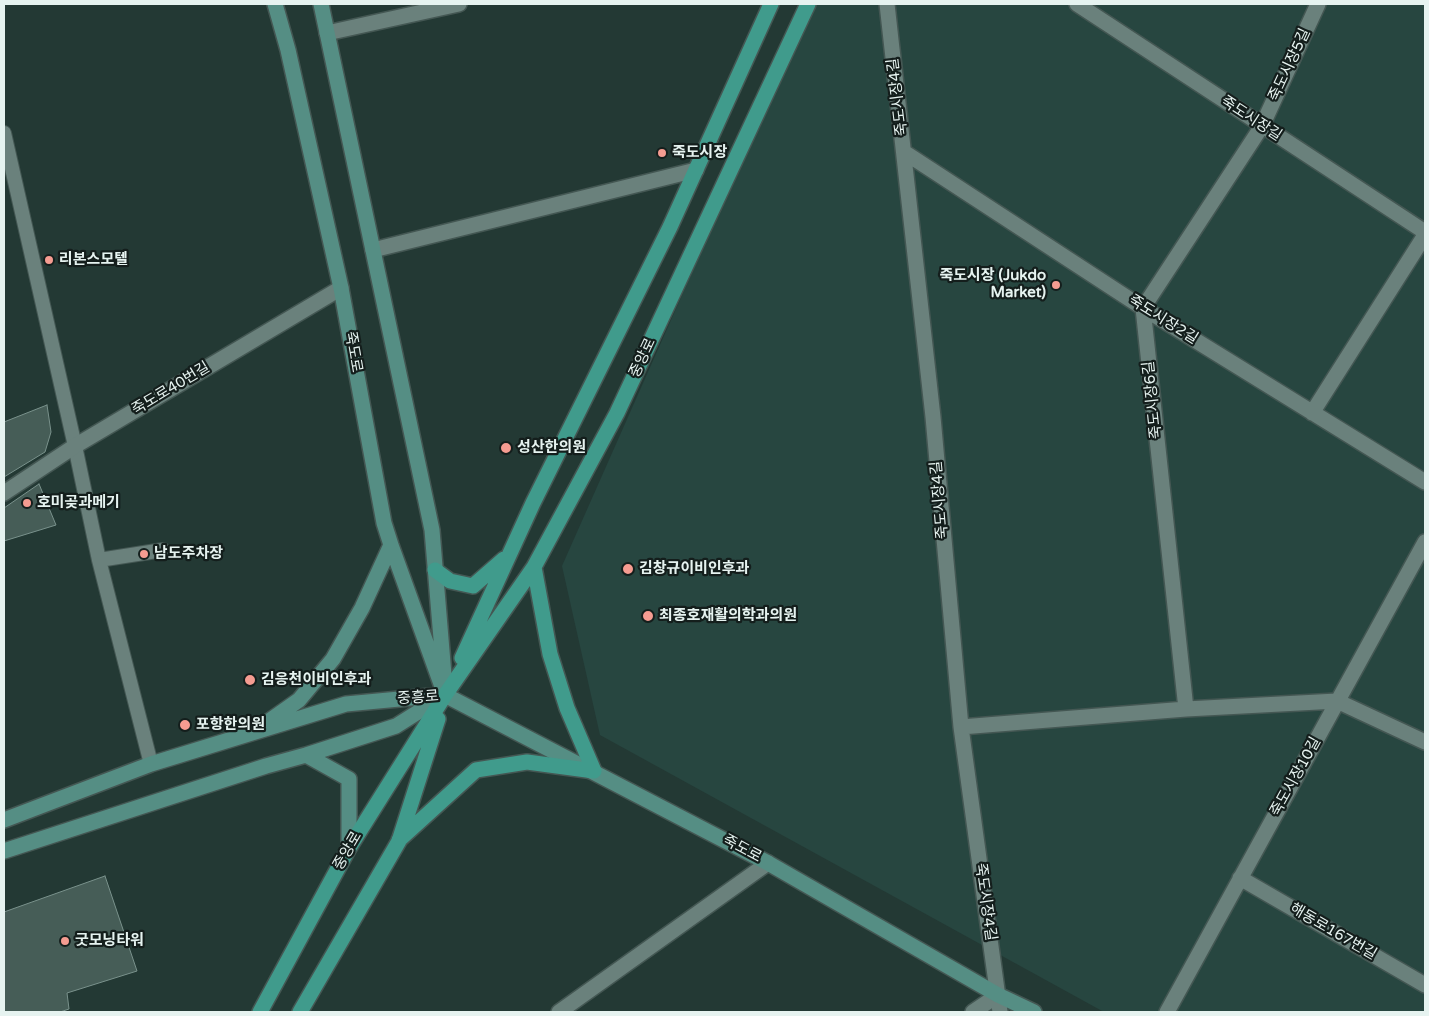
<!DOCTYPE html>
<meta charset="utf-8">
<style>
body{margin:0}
#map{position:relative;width:1429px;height:1016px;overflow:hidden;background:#233934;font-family:"Varela Round",sans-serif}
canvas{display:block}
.frame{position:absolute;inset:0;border:5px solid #e6f3f0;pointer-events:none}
</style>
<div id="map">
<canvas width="1429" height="1016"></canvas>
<div class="frame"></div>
</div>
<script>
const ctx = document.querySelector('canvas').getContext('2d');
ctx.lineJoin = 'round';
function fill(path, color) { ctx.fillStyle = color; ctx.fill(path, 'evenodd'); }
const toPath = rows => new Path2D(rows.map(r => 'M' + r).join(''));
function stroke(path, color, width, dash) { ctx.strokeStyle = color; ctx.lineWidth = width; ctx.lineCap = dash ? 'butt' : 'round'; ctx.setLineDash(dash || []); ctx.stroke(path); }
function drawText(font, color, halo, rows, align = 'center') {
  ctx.font = font + ' "Varela Round","Noto Sans KR",sans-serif'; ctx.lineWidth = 4.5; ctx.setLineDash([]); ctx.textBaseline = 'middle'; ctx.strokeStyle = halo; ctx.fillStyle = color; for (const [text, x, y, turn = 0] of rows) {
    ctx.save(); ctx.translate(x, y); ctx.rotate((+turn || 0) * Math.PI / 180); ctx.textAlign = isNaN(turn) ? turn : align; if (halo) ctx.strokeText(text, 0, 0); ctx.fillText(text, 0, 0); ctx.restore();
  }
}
fill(toPath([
 [811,4,1425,4,1425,1012,1104,1012,600,735,562,566]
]), '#274640');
const building = toPath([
 [47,405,51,432,45,452,4,477,4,422,47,405],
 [39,484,56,525,4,541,4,508,39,484],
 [105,876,137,971,67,993,69,1009,60,1012,4,1012,4,912,105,876]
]);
fill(building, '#465d57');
stroke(building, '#7a928c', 1);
const lane = toPath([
 [4,133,75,446,99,560,151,764],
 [99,560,163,550]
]);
const street = toPath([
 [887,4,933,417,961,727,1000,1012],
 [1077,4,1425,232],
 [327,33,459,4],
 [904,152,1143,308,1425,482],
 [373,250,696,170],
 [1312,413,1425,235],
 [4,493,75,446,341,288],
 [1186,709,1143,308,1262,126,1318,4],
 [961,727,1186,709,1337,701,1425,742],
 [1240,878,1425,985],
 [559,1012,768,863],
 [973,1012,998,995],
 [1167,1012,1425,542]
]);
const secondary = toPath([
 [275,4,288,50,341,288,384,523,391,545,445,695,768,863,998,995,1034,1012],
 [321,4,432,530,444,675],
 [265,724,299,700,333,659,362,608,391,545],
 [306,755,349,779,349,848],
 [4,820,151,764,346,704,442,695],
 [4,851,266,766,306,755,396,726,445,695]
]);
const primary = toPath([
 [534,567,550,654,567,708,594,771],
 [435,570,450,581,473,586,504,559],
 [462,658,533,503,670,227,771,4],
 [399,840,476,770,527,762,594,771],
 [260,1012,349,848,445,695,534,567,617,413,808,4],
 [300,1012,399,841,438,719]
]);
stroke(lane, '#445753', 16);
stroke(street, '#445753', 18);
stroke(secondary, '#445753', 18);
stroke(primary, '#445753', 18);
stroke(lane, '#6a817c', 14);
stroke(street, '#6a817c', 15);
stroke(secondary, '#558e84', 15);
stroke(primary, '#409b8c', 15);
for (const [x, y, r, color] of [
 [662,153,5,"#f59c91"],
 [49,260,5,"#f59c91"],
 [1056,285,5,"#f59c91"],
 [506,448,6,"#f59c91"],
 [27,503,5,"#f59c91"],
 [144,554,5,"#f59c91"],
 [628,569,6,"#f59c91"],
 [648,616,6,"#f59c91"],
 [250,680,6,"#f59c91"],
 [185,725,6,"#f59c91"],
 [65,941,5,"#f59c91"]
]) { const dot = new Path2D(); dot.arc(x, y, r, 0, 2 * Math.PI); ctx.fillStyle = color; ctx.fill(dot); stroke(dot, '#141e1c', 2); }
drawText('15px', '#e6f3f0', '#141e1c', [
 ["죽도시장5길",1290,65,-65],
 ["죽도시장4길",898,97,-97],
 ["죽도시장길",1251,119,33],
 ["죽도시장2길",1163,320,32],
 ["죽도로",353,352,80],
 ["중앙로",643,358,-65],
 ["죽도로40번길",171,389,-31],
 ["죽도시장6길",1153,400,-96],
 ["죽도시장4길",940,500,-95],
 ["중흥로",418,698,-4],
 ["죽도시장10길",1296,777,-61],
 ["죽도로",742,849,28],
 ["중앙로",348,851,-60],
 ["죽도시장4길",985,902,82],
 ["해동로167번길",1333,932,30]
]);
drawText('bold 15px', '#e6f3f0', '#141e1c', [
 ["죽도시장",672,153],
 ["리본스모텔",59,260],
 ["죽도시장 (Jukdo",1046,276,"right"],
 ["Market)",1046,293,"right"],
 ["성산한의원",517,448],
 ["호미곶과메기",37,503],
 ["남도주차장",154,554],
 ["김창규이비인후과",639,569],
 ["최종호재활의학과의원",659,616],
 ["김응천이비인후과",261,680],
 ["포항한의원",196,725],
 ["굿모닝타워",75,941]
], 'left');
</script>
